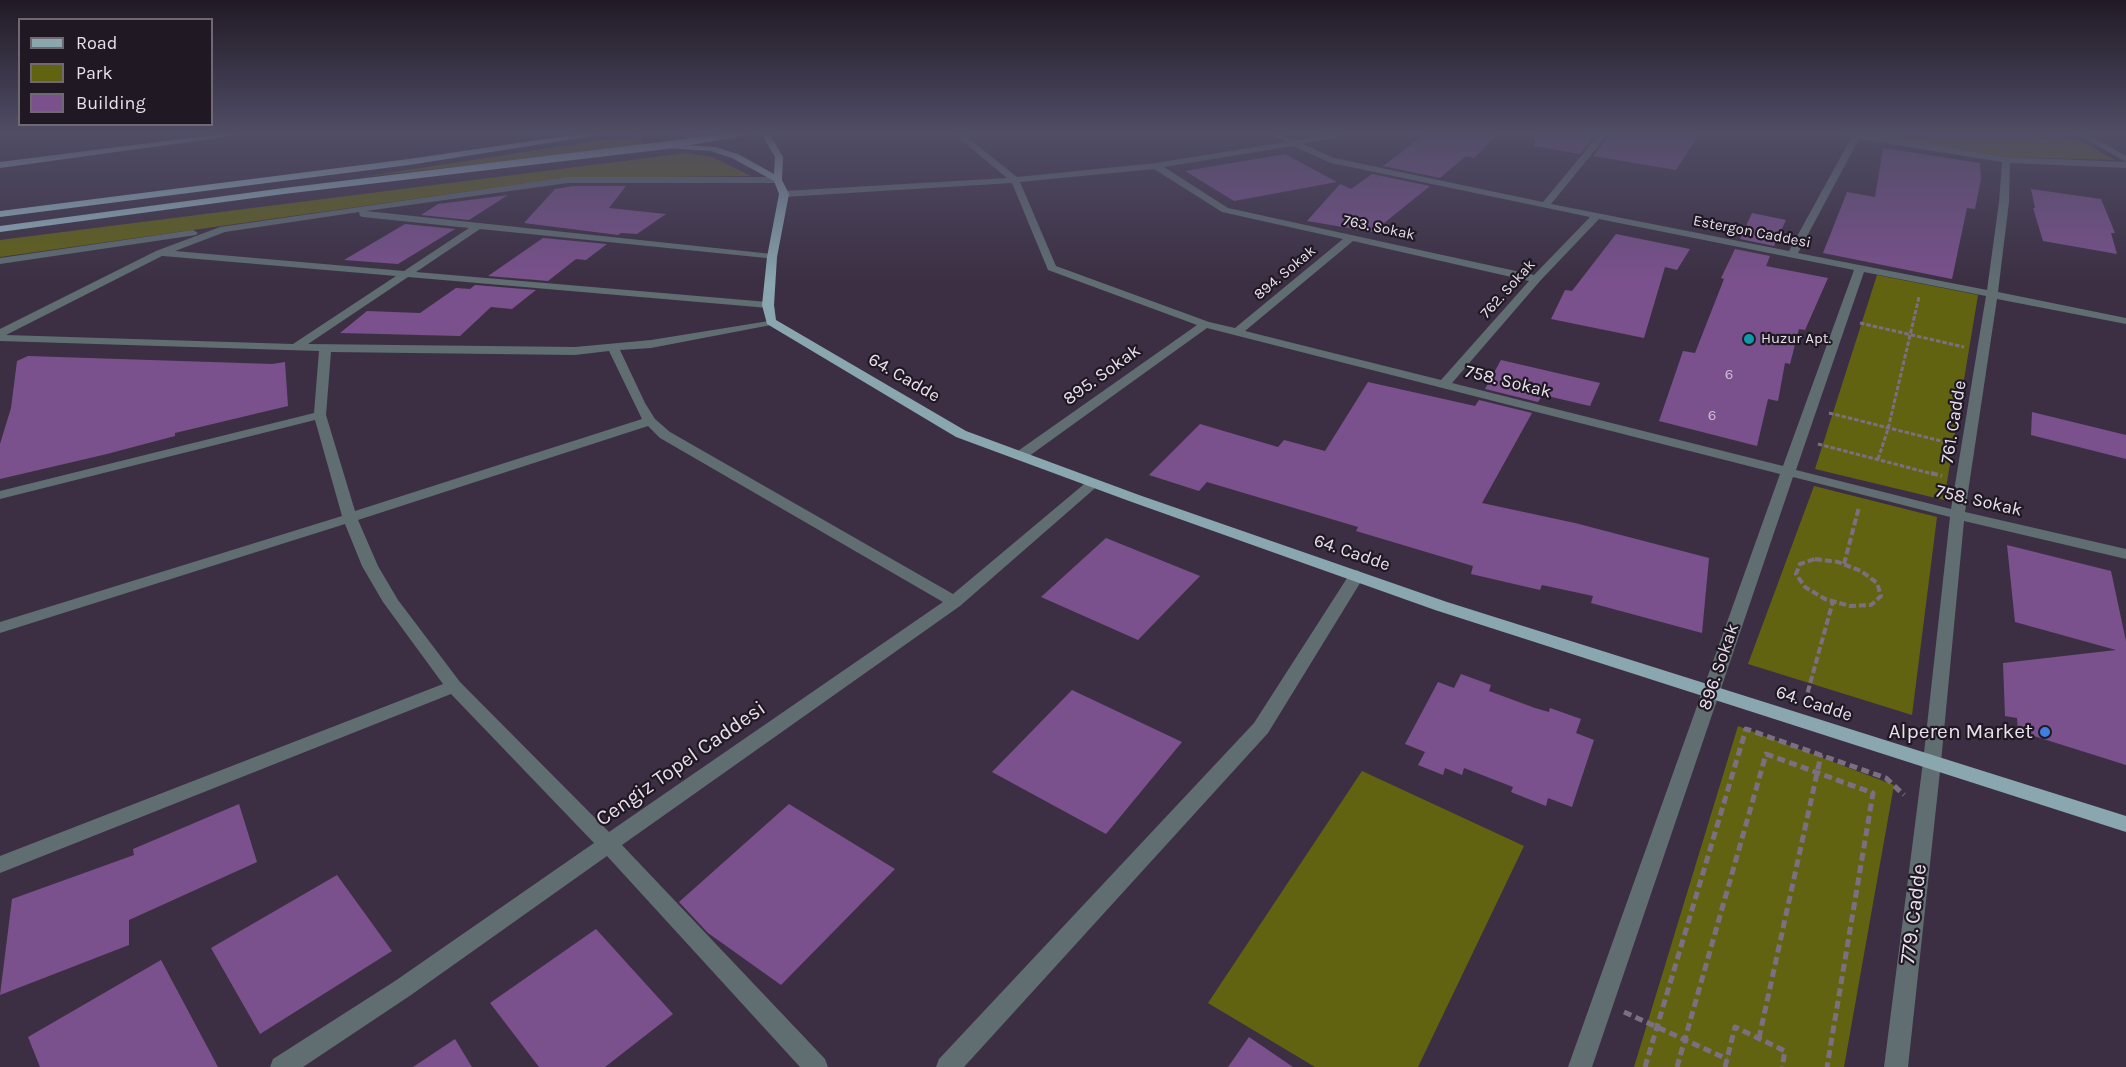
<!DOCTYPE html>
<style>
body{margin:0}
#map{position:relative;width:2126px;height:1067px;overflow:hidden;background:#3c2f43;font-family:Karla,sans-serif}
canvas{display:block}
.legend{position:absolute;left:18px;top:18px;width:195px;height:108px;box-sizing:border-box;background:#201923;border:2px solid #706974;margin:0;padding:8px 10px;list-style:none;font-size:18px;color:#e8e0ed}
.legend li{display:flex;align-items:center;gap:12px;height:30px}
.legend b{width:30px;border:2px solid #706974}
</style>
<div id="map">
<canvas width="2126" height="1067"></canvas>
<ul class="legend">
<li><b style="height:8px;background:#8aa6af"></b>Road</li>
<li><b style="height:16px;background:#626311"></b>Park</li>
<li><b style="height:16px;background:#7a518d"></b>Building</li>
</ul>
</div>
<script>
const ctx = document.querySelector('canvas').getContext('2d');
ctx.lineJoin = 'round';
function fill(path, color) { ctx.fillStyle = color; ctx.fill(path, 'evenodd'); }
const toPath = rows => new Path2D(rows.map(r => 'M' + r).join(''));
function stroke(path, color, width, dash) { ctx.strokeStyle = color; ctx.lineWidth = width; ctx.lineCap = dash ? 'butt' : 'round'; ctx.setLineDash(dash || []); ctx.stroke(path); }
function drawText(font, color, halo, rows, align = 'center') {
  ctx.font = font + ' Karla,sans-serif'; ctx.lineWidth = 4.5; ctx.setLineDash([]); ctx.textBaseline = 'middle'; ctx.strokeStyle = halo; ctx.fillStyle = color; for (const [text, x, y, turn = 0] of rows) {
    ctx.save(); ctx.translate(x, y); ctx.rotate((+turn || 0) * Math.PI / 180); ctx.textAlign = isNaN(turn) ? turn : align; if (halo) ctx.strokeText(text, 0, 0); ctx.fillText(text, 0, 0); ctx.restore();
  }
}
fill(toPath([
 [1871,133,2066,133,2115,160,2008,157,1870,136],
 [641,134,644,146,362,177],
 [686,153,712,157,751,176,563,178,0,257,0,240],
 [1877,275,1978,295,1944,500,1815,469],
 [1814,486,1937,517,1912,715,1748,664],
 [1738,726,1894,785,1844,1067,1634,1067],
 [1362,771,1524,846,1418,1067,1315,1067,1208,1003]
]), '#626311');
fill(toPath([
 [1427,133,1499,133,1474,158,1466,156,1440,178,1383,166],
 [1535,133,1597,133,1580,154,1534,146],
 [1611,133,1700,133,1676,170,1593,156],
 [1883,148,1980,163,1981,179,1975,209,1967,208,1952,279,1823,253,1847,192,1875,197],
 [1285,154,1337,182,1234,201,1185,171],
 [1372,174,1430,186,1373,232,1307,221,1340,184,1351,189],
 [573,186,626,186,609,208,666,214,637,234,621,233,618,235,524,223,555,189],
 [2031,189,2101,199,2115,233,2111,233,2117,254,2043,241,2033,208,2035,208],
 [508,195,469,220,421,215,438,204],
 [1752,213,1786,220,1774,246,1740,239],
 [405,224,455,229,398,264,344,260],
 [1616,234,1690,249,1677,270,1665,267,1644,338,1551,319,1565,290,1572,291],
 [543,238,607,244,586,260,576,259,548,281,488,276],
 [1735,249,1770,256,1766,266,1828,278,1805,330,1799,329,1790,364,1785,363,1778,401,1768,399,1757,446,1659,421,1683,351,1695,353,1724,279,1721,278],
 [475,285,536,290,512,309,491,307,460,336,340,333,367,311,420,313,456,288,470,289],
 [28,356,272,364,285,362,288,406,175,433,175,436,107,454,0,479,0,444,11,408,17,361],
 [1501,360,1600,383,1590,406,1543,395,1538,402,1485,389],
 [1368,382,1475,406,1479,400,1532,413,1482,503,1575,523,1709,558,1702,633,1591,603,1593,596,1542,585,1540,590,1471,574,1473,566,1356,531,1358,527,1207,482,1199,491,1149,475,1200,424,1278,447,1284,440,1325,451],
 [2032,412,2126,435,2126,459,2031,435],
 [1106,538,1200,576,1138,640,1041,597],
 [2007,545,2111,571,2126,641,2126,765,2018,731,2017,718,2005,716,2003,663,2116,650,2015,622],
 [1461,674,1491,685,1489,691,1535,708,1549,712,1550,708,1581,719,1576,733,1594,740,1572,807,1548,798,1546,806,1511,792,1513,787,1464,768,1462,775,1445,768,1443,775,1418,765,1425,752,1405,744,1438,682,1454,688],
 [1072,690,1182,742,1106,834,992,772],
 [239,804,257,862,129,920,129,945,0,995,12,899,134,855,133,849],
 [789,804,895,869,781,985,708,933,679,902],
 [337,875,392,951,260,1034,211,948],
 [596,929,673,1014,605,1067,539,1067,490,1003],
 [161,960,218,1067,40,1067,28,1037],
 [1249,1037,1293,1067,1228,1067],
 [455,1039,472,1067,413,1067]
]), '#7a518d');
stroke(toPath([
 [2017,133,2046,142]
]), '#7b7082', 2, [4, 1.5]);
stroke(toPath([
 [1860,323,1964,347],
 [1829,413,1949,443],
 [1818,444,1937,475],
 [1878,459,1888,429,1919,297]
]), '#7b7082', 3, [4.5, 2]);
stroke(toPath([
 [1931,473,1942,476],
 [1815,559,1838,562,1861,571,1877,583,1881,596,1871,605,1850,606,1825,599,1805,587,1796,574,1800,564,1815,559],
 [1844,564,1859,507],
 [1805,702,1833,601],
 [1746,730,1750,730]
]), '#7b7082', 4, [7, 3]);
stroke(toPath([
 [1624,1012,1727,1059],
 [1759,1038,1821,755],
 [1645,1067,1746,729,1886,778,1904,795],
 [1677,1067,1766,754,1873,793,1827,1067],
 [1725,1067,1735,1027,1785,1051,1782,1067]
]), '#7b7082', 5, [8, 4.5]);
fill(toPath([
 [678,133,688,133,715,140,711,142,690,140,678,133],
 [953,133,962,133,1017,177,1156,163,1285,142,1268,133,1279,133,1295,140,1337,133,1358,133,1303,144,1334,158,1543,202,1600,133,1609,133,1551,204,1789,251,1851,138,1830,133,1862,133,2006,157,2126,162,2126,168,2010,163,2009,202,1998,292,2126,318,2126,324,1997,299,1965,512,2126,549,2126,559,1964,521,1941,762,1908,1067,1884,1067,1923,762,1950,517,1793,477,1592,1067,1568,1067,1780,474,1207,328,1025,459,1015,459,1013,456,1015,453,1197,325,1048,270,1012,183,784,197,779,194,784,191,1007,178,953,133],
 [1859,139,2002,162,1999,202,1987,290,1798,253,1859,139],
 [1293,146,1331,163,1590,217,1534,275,1228,208,1164,167,1293,146],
 [1154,169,1222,212,1343,239,1235,328,1209,322,1056,266,1020,182,1154,169],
 [1599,219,1854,270,1783,466,1452,383,1540,281,1599,219],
 [1353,241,1529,281,1441,380,1245,331,1353,241],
 [1864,272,1986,296,1951,509,1796,470,1864,272],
 [2075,133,2086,133,2126,156,2126,162,2075,133],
 [568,177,778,177,782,180,778,183,568,183,366,211,772,254,776,255,776,259,480,229,416,272,768,302,774,305,768,308,408,277,308,344,575,347,651,340,775,320,775,324,771,325,651,348,620,350,645,403,655,419,670,432,953,594,1089,480,1094,479,1101,483,960,606,622,845,825,1059,828,1067,800,1067,607,856,411,995,303,1067,270,1067,273,1059,395,981,594,843,451,694,0,873,0,856,443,684,383,602,362,566,345,524,0,633,0,622,342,516,315,420,0,499,0,491,314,413,319,351,0,341,0,329,156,251,220,227,568,177],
 [359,212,360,216,363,217,469,228,404,271,175,251,225,232,359,212],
 [162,256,163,256,396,276,293,344,6,335,162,256],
 [609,351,642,419,355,511,326,415,331,352,575,355,609,351],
 [648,426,660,438,943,602,609,832,460,682,398,600,378,566,358,520,648,426],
 [193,230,198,233,196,235,0,264,0,258,193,230],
 [1357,570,1365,575,1268,733,964,1067,936,1067,939,1059,1254,723,1349,575,1357,570]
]), '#606e72');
fill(toPath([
 [228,133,254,133,0,168,0,162,228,133],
 [764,135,770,135,783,157,782,180,789,194,777,257,774,305,776,320,966,431,1139,495,1447,602,2126,816,2126,832,1435,610,1129,501,956,437,767,324,762,305,767,257,779,194,774,181,732,158,711,151,667,148,663,146,667,144,715,147,738,154,774,174,775,157,763,137,764,135]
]), '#8aa6af');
fill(toPath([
 [585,133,612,133,409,165,0,217,0,211,409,159,585,133],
 [734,133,761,133,667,149,284,194,0,232,0,226,284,188,734,133]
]), '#9abdc7');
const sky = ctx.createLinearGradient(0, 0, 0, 283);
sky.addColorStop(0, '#211a25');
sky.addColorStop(0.47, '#504d66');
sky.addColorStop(1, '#504d6600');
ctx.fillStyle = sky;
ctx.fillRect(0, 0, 2126, 283);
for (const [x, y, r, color] of [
 [1749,339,6,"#0f9aa8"],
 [2045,732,6,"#3f7fe0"]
]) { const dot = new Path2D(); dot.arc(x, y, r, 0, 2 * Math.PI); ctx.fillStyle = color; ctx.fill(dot); stroke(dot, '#201923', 2); }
drawText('15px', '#e8e0ed', '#201923', [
 ["763. Sokak",1379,228,12],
 ["Estergon Caddesi",1752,232,11],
 ["894. Sokak",1285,273,-40],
 ["762. Sokak",1508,289,-48]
]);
drawText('15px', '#e8e0ed', '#201923', [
 ["Huzur Apt.",1761,339]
], 'left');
drawText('15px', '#ccbcd5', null, [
 ["6",1729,375],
 ["6",1712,416]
]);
drawText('18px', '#e8e0ed', '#201923', [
 ["895. Sokak",1102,375,-36],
 ["64. Cadde",904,378,30],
 ["758. Sokak",1508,382,14],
 ["761. Cadde",1954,422,-81],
 ["758. Sokak",1979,501,13],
 ["64. Cadde",1352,553,19],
 ["896. Sokak",1719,667,-71],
 ["64. Cadde",1814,704,18]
]);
drawText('21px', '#e8e0ed', '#201923', [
 ["Alperen Market",2033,732]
], 'right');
drawText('21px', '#e8e0ed', '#201923', [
 ["Cengiz Topel Caddesi",681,764,-35],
 ["779. Cadde",1914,914,-83]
]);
</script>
